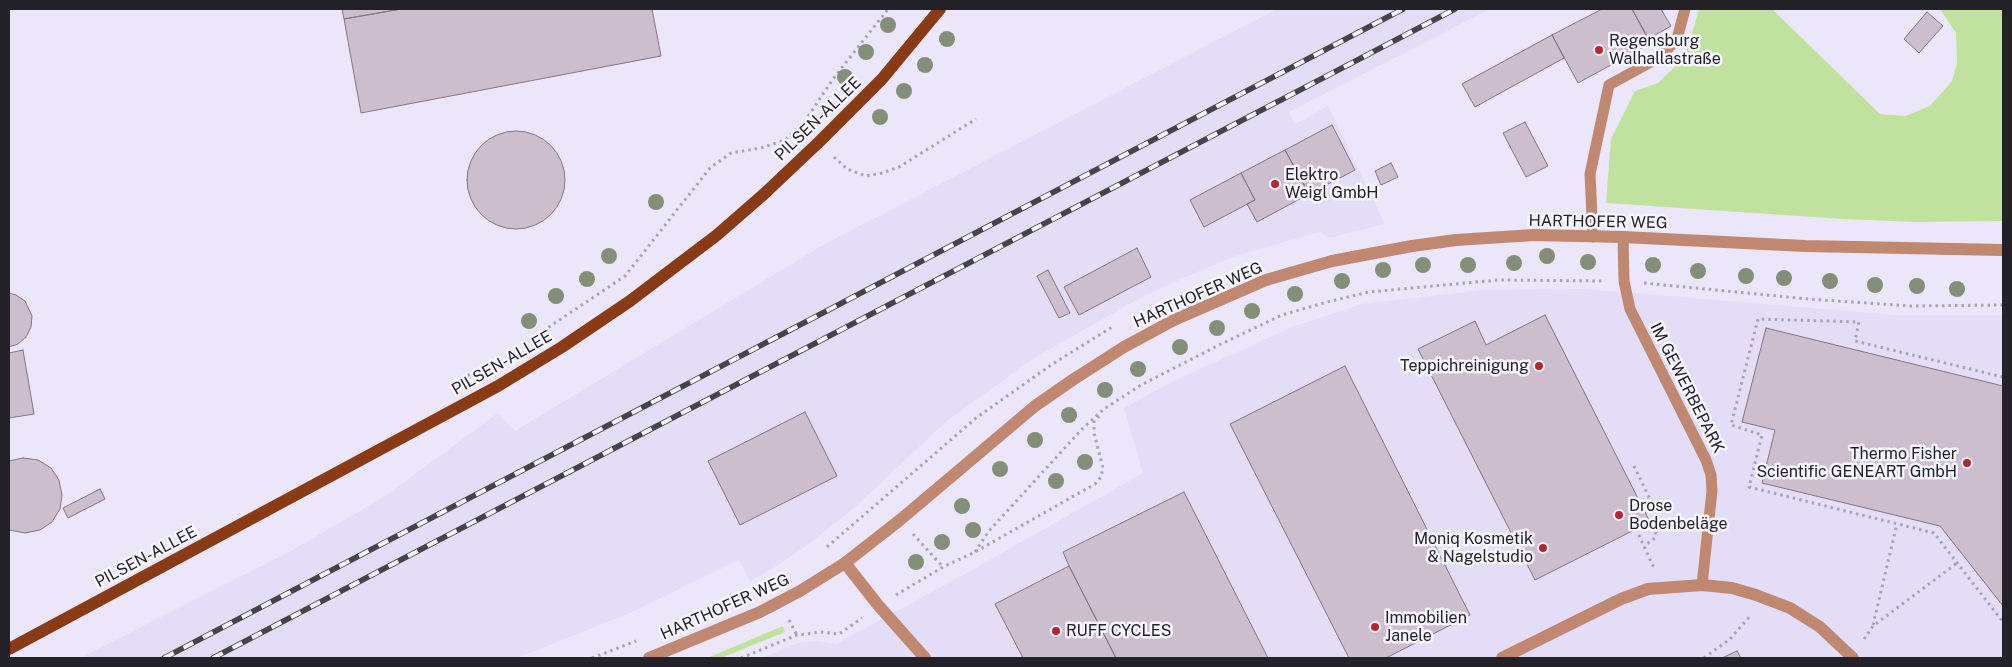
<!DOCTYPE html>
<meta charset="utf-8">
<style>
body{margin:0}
#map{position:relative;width:2012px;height:667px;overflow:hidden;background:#ebe6f9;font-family:"Public Sans",sans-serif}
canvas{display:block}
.frame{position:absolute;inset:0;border:10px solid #242229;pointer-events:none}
</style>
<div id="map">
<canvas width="2012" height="667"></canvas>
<div class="frame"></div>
</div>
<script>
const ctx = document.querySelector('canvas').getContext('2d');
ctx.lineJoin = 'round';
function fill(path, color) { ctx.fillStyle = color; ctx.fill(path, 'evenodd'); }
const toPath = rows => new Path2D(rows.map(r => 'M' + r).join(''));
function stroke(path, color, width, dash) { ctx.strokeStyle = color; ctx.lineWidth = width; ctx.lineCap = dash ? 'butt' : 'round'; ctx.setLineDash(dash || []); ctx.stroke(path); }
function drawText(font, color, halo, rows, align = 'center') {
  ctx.font = font + ' "Public Sans",sans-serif'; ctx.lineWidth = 5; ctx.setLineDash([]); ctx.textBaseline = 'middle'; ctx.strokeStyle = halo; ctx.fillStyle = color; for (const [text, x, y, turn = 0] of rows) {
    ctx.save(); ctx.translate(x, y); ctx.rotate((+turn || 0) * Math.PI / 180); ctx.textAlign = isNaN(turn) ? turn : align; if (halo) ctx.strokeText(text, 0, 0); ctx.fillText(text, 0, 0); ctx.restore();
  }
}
fill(toPath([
 [1277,9,1490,9,1289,112,1295,124,1328,106,1385,224,1329,238,1319,232,1239,255,1185,277,1133,302,1078,333,1034,358,947,421,856,506,809,544,775,567,750,581,739,560,632,612,517,658,80,658,287,553,384,497,498,413,515,431,823,245],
 [1584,289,1895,315,2003,315,2003,658,762,658,798,643,818,641,836,644,965,574,1143,473,1124,408,1172,382,1292,327,1363,304,1483,290]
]), '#e4ddf8');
fill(toPath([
 [1699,9,1772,9,1880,114,1905,116,1930,106,1952,81,1957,64,1956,33,1940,9,2003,9,2003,221,1915,222,1843,219,1606,203,1611,139,1635,91,1658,83,1685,57],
 [783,626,785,632,721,658,707,658]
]), '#c1e29f');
const building = toPath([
 [342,9,401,9,344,19,342,9],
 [401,9,652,9,661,56,361,113,344,19,401,9],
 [1602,9,1632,9,1651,43,1578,83,1552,35,1602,9],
 [1632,9,1661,9,1671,26,1648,39,1632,9],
 [1927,12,1943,26,1919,53,1904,39,1927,12],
 [1552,35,1564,58,1475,107,1462,84,1552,35],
 [1525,122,1548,166,1526,177,1503,133,1525,122],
 [1332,125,1355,170,1309,194,1285,150,1332,125],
 '467 180a49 49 0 1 1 98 0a49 49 0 1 1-98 0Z',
 [1285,150,1309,194,1257,222,1247,204,1255,200,1241,173,1285,150],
 [1391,163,1398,177,1381,185,1375,171,1391,163],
 [1241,173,1255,200,1204,227,1190,200,1241,173],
 [1137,248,1151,277,1079,315,1064,287,1137,248],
 [1048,270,1070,313,1059,318,1037,276,1048,270],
 [9,293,16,295,25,301,32,316,31,327,26,337,18,344,9,347,9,293],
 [1545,315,1650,522,1535,580,1418,349,1475,321,1486,345,1545,315],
 [1766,328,2003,386,2003,606,1940,526,1762,483,1775,430,1742,422,1766,328],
 [23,350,34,414,9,418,9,353,23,350],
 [1345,366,1470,615,1386,658,1349,658,1230,424,1345,366],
 [805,412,837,476,740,525,708,461,805,412],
 [23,458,38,460,51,468,59,480,62,495,60,509,52,522,40,530,25,533,9,530,9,461,23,458],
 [100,489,105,499,68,518,63,508,100,489],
 [1184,492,1268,658,1116,658,1069,566,1063,552,1184,492],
 [1069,566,1116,658,1023,658,995,604,1069,566],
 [1737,651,1741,658,1722,658,1737,651]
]);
fill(building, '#cdbecd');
stroke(building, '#847684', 1);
stroke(toPath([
 [834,157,847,169,866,176,882,173,899,167,976,119],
 [1644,283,1808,299,1911,306,2003,305],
 [543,331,625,276,710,168,731,153,761,148,785,140,805,121,833,79,888,9],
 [2003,377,1855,341,1859,322,1758,319,1731,425,1762,435,1749,487,1934,533,2003,622],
 [462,379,493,361],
 [1634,466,1658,516,1655,538,1644,546],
 [1636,529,1654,568],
 [913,534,943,567],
 [827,547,976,418,1051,365,1112,327],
 [975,552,988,532,1083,428,1104,409,1141,385,1221,344,1282,315,1327,302,1369,292,1498,280,1605,281],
 [896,595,943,567,975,552,1095,484,1101,477,1103,468,1094,433,1094,422,1099,416],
 [789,620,797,635],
 [1873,625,1897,524],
 [1864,639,1873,626,1957,563],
 [592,658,636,641],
 [741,658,797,635,821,632,839,634,862,618],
 [1704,658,1730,639,1751,615]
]), '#a8a4b3', 3, [2.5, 4]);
stroke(toPath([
 [1593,237,1590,174,1609,85,1660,57,1677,39,1685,9],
 [1623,237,1624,281,1630,309,1706,460,1711,475,1712,491,1702,585]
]), '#c18871', 11);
stroke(toPath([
 [845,563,878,605,925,658],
 [1502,658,1621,599,1648,589,1702,585,1732,588,1756,595,1790,608,1820,627,1853,658]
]), '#c18871', 12);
stroke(toPath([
 [649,658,760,612,800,591,845,563,900,520,1035,406,1074,379,1124,347,1174,320,1266,280,1332,261,1412,246,1456,240,1534,235,1623,237,1805,246,2003,250]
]), '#c18871', 12);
stroke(toPath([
 [9,649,498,386,562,347,630,301,717,235,764,194,819,142,882,79,940,9]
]), '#893b16', 12);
const rail = toPath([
 [164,658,1403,9],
 [213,658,1455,9]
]);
stroke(rail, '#46434c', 5.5);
stroke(rail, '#f7f5fd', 4, [11]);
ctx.fillStyle = '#848f79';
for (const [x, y] of [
 [888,25],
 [947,39],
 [866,52],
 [925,65],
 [845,77],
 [904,91],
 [880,117],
 [656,202],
 [609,256],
 [1547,256],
 [1588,262],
 [1514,263],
 [1423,265],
 [1468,265],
 [1653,265],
 [1383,270],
 [1698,271],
 [1746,276],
 [1784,278],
 [587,279],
 [1342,281],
 [1830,281],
 [1875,285],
 [1917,286],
 [1957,289],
 [1295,294],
 [556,296],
 [1252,311],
 [529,321],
 [1217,328],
 [1180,347],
 [1138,369],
 [1105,390],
 [1069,415],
 [1035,440],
 [1085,462],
 [1000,469],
 [1056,481],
 [962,506],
 [973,530],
 [942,542],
 [916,562]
]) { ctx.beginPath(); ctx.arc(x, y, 8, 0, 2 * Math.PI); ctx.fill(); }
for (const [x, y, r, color] of [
 [1599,50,5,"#b62533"],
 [1275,184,5,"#b62533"],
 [1539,366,5,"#b62533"],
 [1967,463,5,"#b62533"],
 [1619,515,5,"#b62533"],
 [1543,548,5,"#b62533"],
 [1375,627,5,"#b62533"],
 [1056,631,5,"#b62533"]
]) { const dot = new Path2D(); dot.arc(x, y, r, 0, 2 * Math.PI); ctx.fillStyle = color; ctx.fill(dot); stroke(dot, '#f7f5fd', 2); }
drawText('16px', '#242229', '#f7f5fd', [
 ["Regensburg",1609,41],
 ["Walhallastraße",1609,59],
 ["Elektro",1285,175],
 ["Weigl GmbH",1285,193],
 ["Teppichreinigung",1529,366,"right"],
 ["Thermo Fisher",1957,454,"right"],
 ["Scientific GENEART GmbH",1957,472,"right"],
 ["Drose",1629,506],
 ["Bodenbeläge",1629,524],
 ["Moniq Kosmetik",1533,539,"right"],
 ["& Nagelstudio",1533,557,"right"],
 ["Immobilien",1385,618],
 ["Janele",1385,636],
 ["RUFF CYCLES",1066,631]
], 'left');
drawText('16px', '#242229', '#f7f5fd', [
 ["PILSEN-ALLEE",818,119,-44],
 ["HARTHOFER WEG",1598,222,1],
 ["HARTHOFER WEG",1198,295,-24],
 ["PILSEN-ALLEE",502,363,-30],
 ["IM GEWERBEPARK",1687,388,63],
 ["PILSEN-ALLEE",146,557,-28],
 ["HARTHOFER WEG",725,607,-24]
]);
</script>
